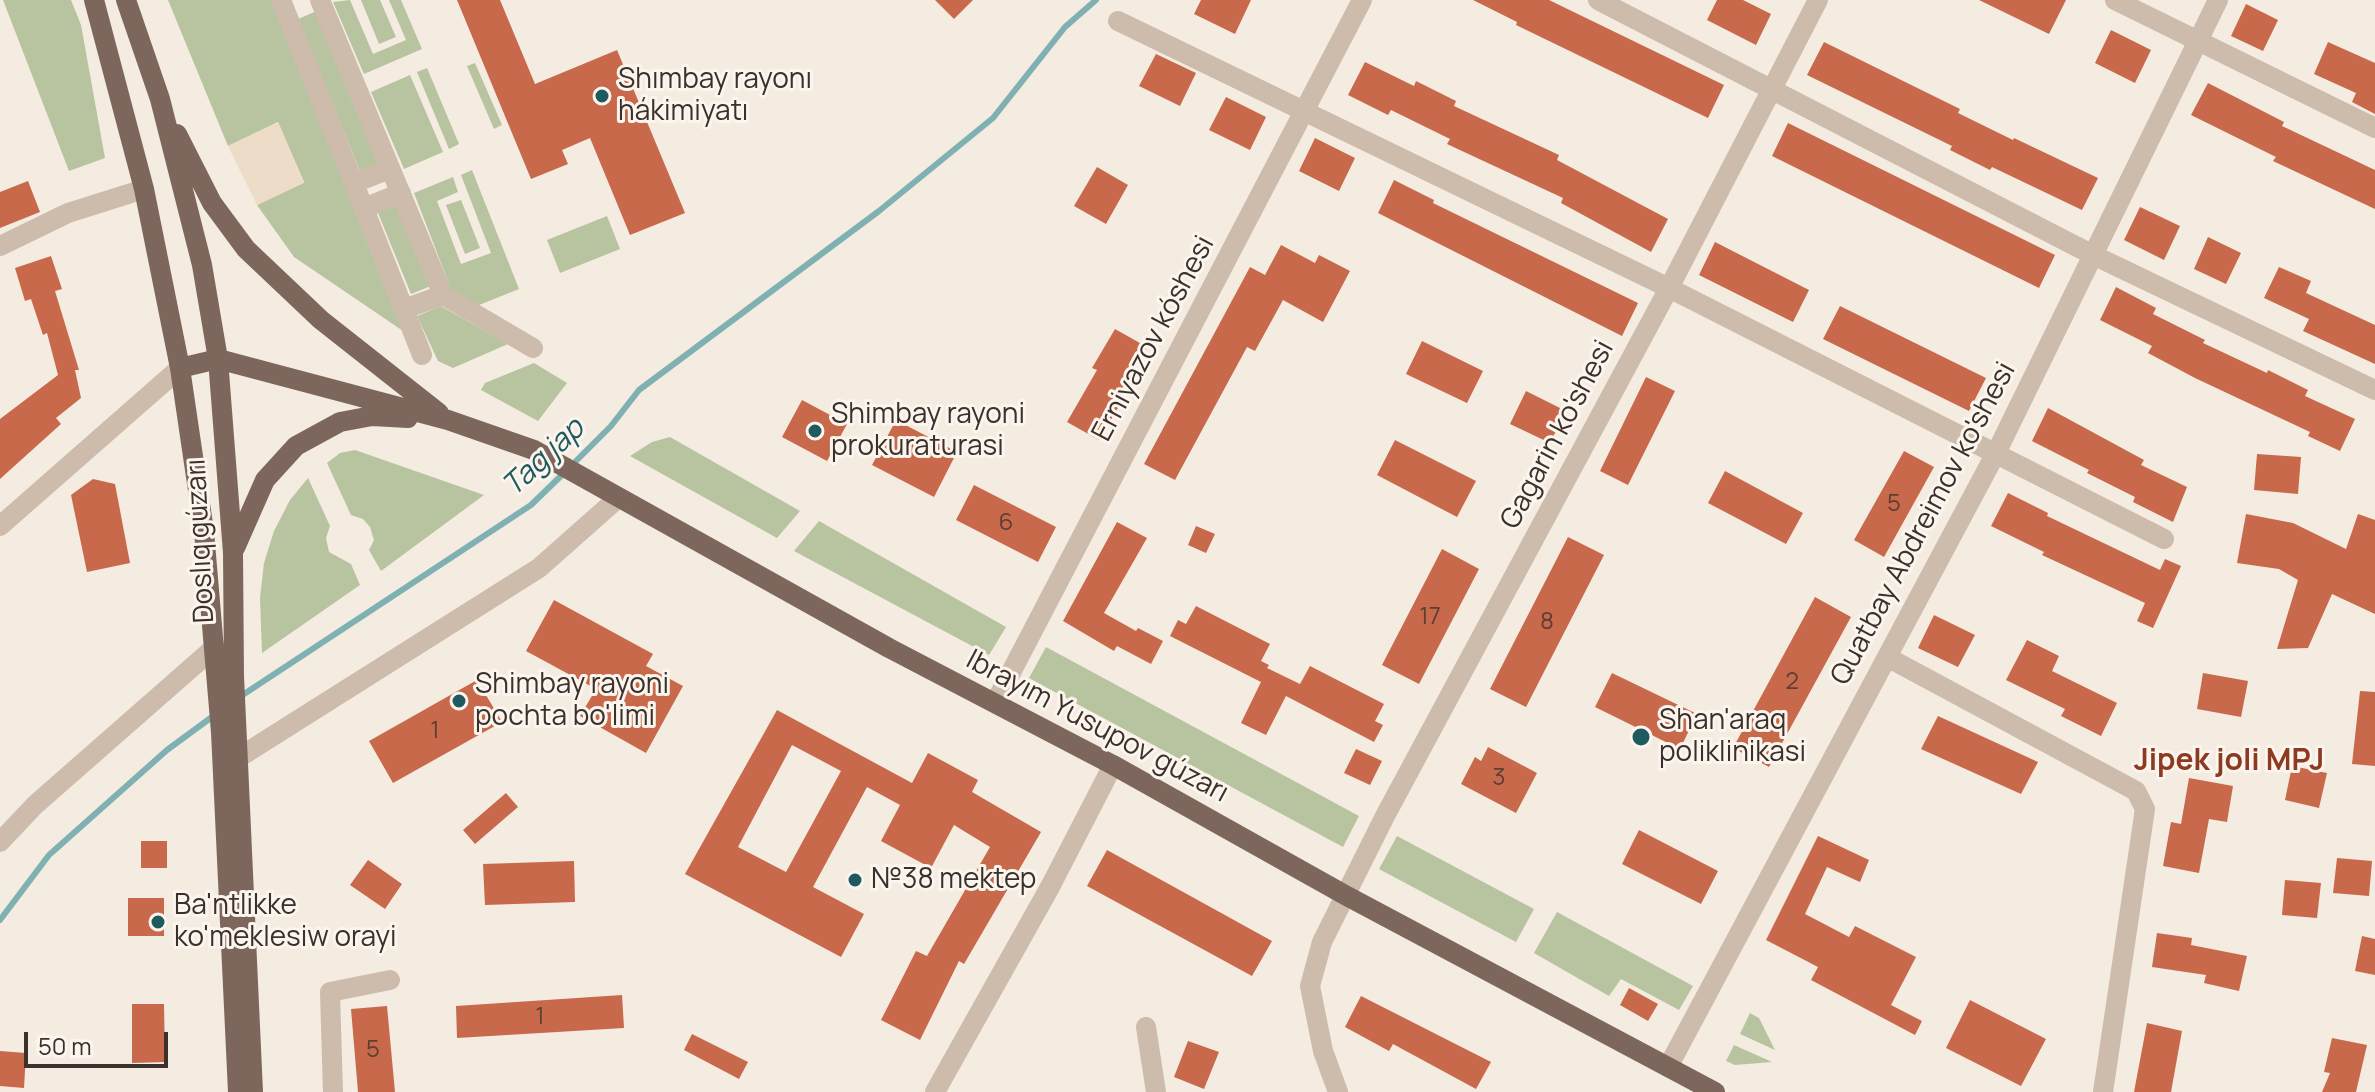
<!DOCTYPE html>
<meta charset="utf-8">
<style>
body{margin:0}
#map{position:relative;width:2375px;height:1092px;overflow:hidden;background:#f4ebe1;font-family:Manrope,sans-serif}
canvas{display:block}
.scale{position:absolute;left:24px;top:1032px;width:144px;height:36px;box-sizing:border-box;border:4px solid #3b302b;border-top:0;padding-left:10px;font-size:24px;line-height:28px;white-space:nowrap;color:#3b302b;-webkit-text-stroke:6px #fbf5ee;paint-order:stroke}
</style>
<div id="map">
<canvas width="2375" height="1092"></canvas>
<div class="scale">50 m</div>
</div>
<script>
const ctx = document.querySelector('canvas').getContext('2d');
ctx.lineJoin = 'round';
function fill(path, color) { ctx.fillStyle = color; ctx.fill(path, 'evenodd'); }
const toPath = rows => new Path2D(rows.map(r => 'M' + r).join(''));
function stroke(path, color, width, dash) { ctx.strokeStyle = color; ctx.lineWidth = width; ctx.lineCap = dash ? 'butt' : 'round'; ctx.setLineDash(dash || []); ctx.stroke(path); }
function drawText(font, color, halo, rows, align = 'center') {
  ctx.font = font + ' Manrope,sans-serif'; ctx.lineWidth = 6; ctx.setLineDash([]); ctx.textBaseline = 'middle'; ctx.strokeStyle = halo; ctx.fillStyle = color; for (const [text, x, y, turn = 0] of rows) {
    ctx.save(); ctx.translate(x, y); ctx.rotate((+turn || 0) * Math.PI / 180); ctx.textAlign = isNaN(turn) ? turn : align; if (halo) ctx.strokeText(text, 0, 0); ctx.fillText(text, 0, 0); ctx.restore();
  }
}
fill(toPath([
 [3,0,71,0,81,25,105,158,69,171],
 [168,0,273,0,409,335,294,257,257,205,304,182,278,122,228,146],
 [350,0,373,54,406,40,389,0,401,0,422,49,364,74,333,2],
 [361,0,380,0,396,37,379,44],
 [319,10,384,167,362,176,298,19],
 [475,63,502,125,494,129,467,66],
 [427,68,459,144,449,149,417,72],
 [410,75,443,152,404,169,371,92],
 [472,170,519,289,474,307,451,289,414,193,453,177,458,192,437,201,461,264,491,253,461,175],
 [396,200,431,286,411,294,376,208],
 [461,200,480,248,465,254,446,205],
 [607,216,620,249,560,273,547,240],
 [441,306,508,344,453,368,438,361,417,316],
 [534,363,567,383,538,421,481,390,485,383],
 [670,437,800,511,777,538,630,456,652,442],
 [355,450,484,495,381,571,369,550,374,540,370,527,363,519,351,515,327,463,340,453],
 [308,478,330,526,326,538,329,552,351,564,360,585,262,653,260,598,264,563,274,531,290,500],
 [819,521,1006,627,989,655,794,551],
 [1046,647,1359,816,1343,847,1029,678],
 [1397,836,1534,909,1516,942,1379,869],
 [1557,912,1693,986,1679,1010,1621,979,1609,996,1534,953],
 [1750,1013,1759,1018,1775,1050,1740,1034],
 [1734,1045,1772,1062,1735,1065,1726,1061]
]), '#b8c4a0');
fill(toPath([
 [278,122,304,183,257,205,228,146]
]), '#ecdcc8');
stroke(toPath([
 [572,465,611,426,639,390,879,211,993,118,1065,27,1096,0],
 [238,698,531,505,564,473],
 [0,920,49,855,167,750,216,714]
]), '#7fb0b2', 6);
fill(toPath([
 [457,0,500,0,535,84,617,50,685,213,630,235,590,138,562,150,568,164,531,179],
 [935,0,973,0,954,19],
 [1201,0,1251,0,1235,34,1194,14],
 [1473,0,1549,0,1724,85,1708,118,1516,25,1517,22],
 [1717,0,1743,0,1771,14,1756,45,1707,20],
 [1979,0,2066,0,2049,34],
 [2246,4,2278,20,2263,51,2231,36],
 [2111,30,2151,50,2135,83,2095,63],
 [1824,42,1960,109,1958,113,2013,140,2014,138,2098,178,2082,210,1992,167,1990,170,1950,150,1952,146,1807,75],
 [2328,42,2375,63,2375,114,2352,102,2356,93,2314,74],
 [1156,54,1196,73,1180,106,1139,86],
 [1365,62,1414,86,1416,81,1456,101,1454,106,1559,155,1557,160,1668,219,1651,252,1561,203,1563,198,1447,144,1450,139,1391,110,1388,115,1348,95],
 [2208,83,2284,122,2282,126,2375,170,2375,209,2273,161,2276,157,2191,115],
 [1226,97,1266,117,1250,150,1209,130],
 [1788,123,2055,255,2039,288,1772,156],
 [1315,138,1355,158,1339,191,1299,171],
 [1097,167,1128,185,1106,224,1074,206],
 [1394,180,1434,200,1433,203,1638,303,1622,336,1378,213],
 [28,181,40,212,0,228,0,192],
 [2140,207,2180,226,2164,260,2124,240],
 [2208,237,2241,253,2226,284,2194,269],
 [1715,242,1809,290,1793,322,1699,275],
 [1281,245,1315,263,1319,255,1350,271,1323,322,1283,300,1255,351,1247,347,1175,480,1144,464,1250,267,1265,275],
 [51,256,62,289,55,291,79,370,75,370,81,398,56,418,61,424,0,479,0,419,58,375,47,333,43,335,31,299,25,301,15,268],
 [2279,267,2311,281,2306,293,2375,325,2375,364,2303,331,2309,319,2264,298],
 [2116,287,2156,308,2153,314,2205,340,2203,343,2267,373,2268,370,2308,390,2305,396,2355,419,2340,451,2308,436,2310,432,2195,378,2148,353,2152,346,2100,320],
 [1840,306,1986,378,1969,411,1823,339],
 [1115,329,1147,347,1117,398,1122,401,1099,440,1067,422,1097,370,1092,368],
 [1422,341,1483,371,1467,403,1406,374],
 [1646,377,1675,391,1628,485,1600,471],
 [1526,391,1566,411,1550,443,1510,424],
 [802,400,847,424,827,461,782,437],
 [2048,408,2144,460,2141,465,2187,487,2173,522,2133,502,2135,497,2087,473,2089,470,2032,441],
 [896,420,957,452,934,497,872,465],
 [1395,440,1476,481,1457,517,1377,475],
 [1904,451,1934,467,1884,557,1854,540],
 [2257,454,2301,457,2298,494,2254,490],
 [1725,471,1803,513,1786,544,1708,503],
 [93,479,115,484,130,563,87,572,71,495],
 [974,485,1056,527,1038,562,956,520],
 [2008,493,2048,513,2047,516,2160,570,2165,559,2181,566,2153,628,2137,621,2145,603,2042,555,2044,552,1991,526],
 [2246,514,2293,523,2346,549,2358,514,2375,520,2375,614,2332,594,2308,648,2277,649,2298,580,2279,569,2237,563],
 [1117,522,1147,538,1104,613,1136,631,1138,628,1163,641,1151,664,1117,646,1114,651,1063,621],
 [1196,526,1215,534,1206,553,1188,545],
 [1568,537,1604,555,1526,707,1490,689],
 [1442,549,1479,569,1419,684,1382,665],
 [1815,597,1851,617,1769,767,1733,748],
 [554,600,653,654,646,666,683,686,646,753,580,716,596,689,526,651],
 [1196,606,1270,644,1261,661,1269,665,1267,668,1300,684,1310,666,1384,704,1375,721,1383,725,1374,742,1286,696,1266,735,1241,723,1261,682,1170,636,1178,620,1186,624],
 [1934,615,1975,635,1958,667,1918,648],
 [2027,640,2059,656,2052,671,2117,703,2101,736,2061,716,2065,709,2006,680],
 [1612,673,1697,714,1680,749,1595,707],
 [2203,673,2248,681,2241,717,2197,709],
 [477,680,502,722,393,783,369,741],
 [2360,691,2375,692,2375,766,2352,764],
 [777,710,912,783,928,753,978,780,972,792,1041,832,964,964,959,961,920,1040,881,1020,916,951,927,956,990,847,954,825,931,868,881,841,900,805,867,787,813,887,864,914,841,957,685,874],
 [792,745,841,771,786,872,738,847],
 [1938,716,2038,762,2021,794,1921,749],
 [1488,747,1537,773,1516,813,1461,784,1475,757,1481,761],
 [1356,749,1382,761,1370,785,1344,773],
 [2292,766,2327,773,2319,808,2285,800],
 [2189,778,2233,786,2227,822,2209,819,2199,873,2163,866,2171,822,2181,824],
 [506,793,518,807,475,844,463,830],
 [1639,830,1718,871,1701,904,1622,864],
 [1818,836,1869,860,1860,882,1827,867,1805,914,1849,937,1855,926,1916,957,1891,1005,1922,1021,1915,1035,1811,980,1818,967,1766,940],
 [141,841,167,841,167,868,141,868],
 [1107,850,1272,941,1252,976,1087,886],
 [2337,858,2372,861,2369,896,2333,893],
 [368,860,402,884,385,909,350,885],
 [574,861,575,902,485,905,483,864],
 [2285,880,2321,883,2317,918,2282,915],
 [128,898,164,898,164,936,128,936],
 [2157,933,2192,938,2191,945,2247,956,2239,991,2204,983,2206,975,2152,967],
 [2362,936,2375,939,2375,975,2355,971],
 [1629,988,1658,1004,1648,1021,1620,1005],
 [622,995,624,1028,457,1038,456,1006],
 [1361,996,1491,1062,1476,1089,1393,1044,1389,1051,1345,1027],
 [1970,1000,2046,1039,2021,1086,1946,1048],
 [132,1004,164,1004,165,1062,132,1063],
 [387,1006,395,1092,358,1092,351,1009],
 [2147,1023,2182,1031,2171,1092,2134,1092],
 [692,1034,748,1062,739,1079,684,1050],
 [2332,1038,2367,1045,2356,1092,2322,1092,2330,1073,2324,1072],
 [1188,1041,1219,1052,1204,1089,1174,1077],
 [0,1051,26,1053,24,1088,0,1086]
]), '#c8694b');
stroke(toPath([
 [281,0,422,355],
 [320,0,443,295,533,348],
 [1598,0,2093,255,2375,390],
 [2115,0,2375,128],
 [1118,21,1669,288,2164,539],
 [354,183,390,169],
 [364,208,401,193],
 [0,246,68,213,144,189],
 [404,309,443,295],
 [0,526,180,368],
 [1887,657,2136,791,2145,809,2103,1092],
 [995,703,1362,0],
 [238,758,539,568,618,498],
 [0,842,35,805,215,647],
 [1146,1027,1156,1092],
 [1668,1067,1997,451,2218,0],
 [333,1092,330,992,390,980],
 [935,1092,1050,887,1113,765],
 [1338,1092,1323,1051,1310,986,1322,942,1385,816,1669,288,1818,0]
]), '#cdbbac', 20);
stroke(toPath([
 [94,0,144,189,180,368,204,531,221,732,238,1092],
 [126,0,160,99,202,265,218,359,233,553,234,676,253,1092],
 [177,134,212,203,246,249,321,320,439,413],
 [180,368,218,359,448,420,534,450,889,648,1113,765,1345,895,1715,1092],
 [235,548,265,480,296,446,340,422,372,416,408,418]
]), '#7d675c', 20);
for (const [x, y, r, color] of [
 [602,96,8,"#1f5a5e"],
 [815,431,8,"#1f5a5e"],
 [459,701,8,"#1f5a5e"],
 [1641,737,10,"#1f5a5e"],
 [855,880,8,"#1f5a5e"],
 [158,922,8,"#1f5a5e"]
]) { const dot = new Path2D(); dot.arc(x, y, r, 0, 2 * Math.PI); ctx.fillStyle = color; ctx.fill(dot); stroke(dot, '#fbf5ee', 3); }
drawText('24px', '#5e3e33', null, [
 ["5",1894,504],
 ["6",1006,523],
 ["17",1430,617],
 ["8",1547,622],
 ["2",1792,682],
 ["1",435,731],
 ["3",1499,778],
 ["1",540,1017],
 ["5",373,1050]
]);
drawText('28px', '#3b302b', '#fbf5ee', [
 ["Shımbay rayonı",618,80],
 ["hákimiyatı",618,112],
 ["Shimbay rayoni",831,415],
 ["prokuraturasi",831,447],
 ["Shimbay rayoni",475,685],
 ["pochta bo'limi",475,717],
 ["Shan'araq",1659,721],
 ["poliklinikasi",1659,753],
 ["№38 mektep",871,880],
 ["Ba'ntlikke",174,906],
 ["ko'meklesiw orayi",174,938]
], 'left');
drawText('28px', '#3b302b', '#fbf5ee', [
 ["Erniyazov kóshesi",1154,339,-62],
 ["Gagarin ko'shesi",1558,435,-62],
 ["Quatbay Abdreimov ko'shesi",1924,524,-62],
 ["Doslıq gúzarı",201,541,-93],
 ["Ibrayım Yusupov gúzarı",1097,727,28]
]);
drawText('italic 30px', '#1f5a5e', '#fbf5ee', [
 ["Tag jap",544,458,-43]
]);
drawText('bold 30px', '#8c3b22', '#fbf5ee', [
 ["Jipek joli MPJ",2229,762]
]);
</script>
